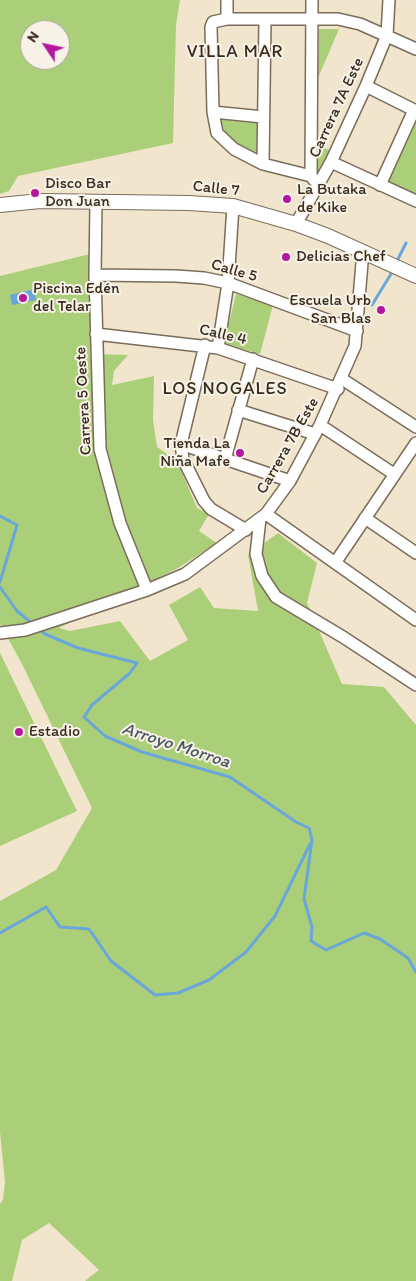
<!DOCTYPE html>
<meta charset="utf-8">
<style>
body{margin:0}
#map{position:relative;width:416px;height:1281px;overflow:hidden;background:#f1e6cd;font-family:Itim,sans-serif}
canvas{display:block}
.north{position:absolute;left:20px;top:20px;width:50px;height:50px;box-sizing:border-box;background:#f7f3e8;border:1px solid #aca397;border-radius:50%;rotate:304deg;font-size:14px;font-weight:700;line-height:20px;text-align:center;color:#3b2a1e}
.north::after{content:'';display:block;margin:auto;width:18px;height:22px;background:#b5179e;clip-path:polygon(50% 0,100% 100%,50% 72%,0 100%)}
</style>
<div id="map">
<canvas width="416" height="1281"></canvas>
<div class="north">N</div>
</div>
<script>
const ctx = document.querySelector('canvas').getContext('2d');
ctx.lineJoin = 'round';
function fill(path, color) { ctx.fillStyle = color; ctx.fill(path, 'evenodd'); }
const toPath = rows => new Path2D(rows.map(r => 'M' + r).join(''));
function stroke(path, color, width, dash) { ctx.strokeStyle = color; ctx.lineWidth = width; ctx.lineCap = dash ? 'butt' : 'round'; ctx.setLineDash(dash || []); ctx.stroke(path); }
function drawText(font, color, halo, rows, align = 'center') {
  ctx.font = font + ' Itim,sans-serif'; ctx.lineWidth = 4; ctx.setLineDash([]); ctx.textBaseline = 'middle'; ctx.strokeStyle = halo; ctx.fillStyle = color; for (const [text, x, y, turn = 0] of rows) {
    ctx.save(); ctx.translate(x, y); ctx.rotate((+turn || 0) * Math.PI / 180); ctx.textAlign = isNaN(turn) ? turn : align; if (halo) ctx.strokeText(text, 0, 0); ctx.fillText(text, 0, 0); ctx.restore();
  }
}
fill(toPath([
 [0,0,180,0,176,25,173,143,18,176,9,191,0,194],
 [30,30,60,30,60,60,30,60],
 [319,29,339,29,318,78],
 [218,119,262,124,260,157,239,147,227,136],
 [416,120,416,199,387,185],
 [317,144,331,151,316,178],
 [90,254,90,354,128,355,114,371,112,385,154,376,153,420,157,447,177,461,197,508,209,514,199,531,217,543,178,568,59,628,70,631,120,621,150,661,188,640,169,605,200,587,214,608,258,611,248,555,278,533,317,563,307,603,342,684,384,687,416,725,416,1281,85,1281,99,1270,49,1223,22,1240,12,1281,0,1281,0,1204,3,1200,5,1182,0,1132,0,901,56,870,92,808,22,664,0,624,0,276],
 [236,294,273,305,260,354,224,344],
 [0,653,77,811,0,846]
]), '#abcf78');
fill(toPath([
 [35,289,36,300,12,305,10,295]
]), '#69a7db');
stroke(toPath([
 [396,263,406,243],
 [372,305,394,269],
 [0,516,17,525,0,582],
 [0,587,17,611,33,624],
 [39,629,45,634,78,648,137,663,130,673,92,705,84,717,105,736,142,752,230,777,296,822,309,828,312,840,304,899,312,927,311,941,326,950,364,933,380,939,408,958,416,972],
 [0,933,46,907,60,927,89,929,111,961,155,995,178,993,209,980,246,952,275,916,310,844]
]), '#69a7db', 3);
const minor = toPath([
 [312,0,311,176,314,180],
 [227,19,227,0],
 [366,86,416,111],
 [213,112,263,117],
 [331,162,416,201],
 [263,164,265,20],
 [311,176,263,164,234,149,217,133,213,112,211,27,213,22,227,19,338,19,360,24,416,49],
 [380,185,414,110],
 [96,202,95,275,100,449,120,523,147,590],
 [296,224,331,162,366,86,387,35,389,0],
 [95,275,176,276,204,278,228,283,357,331],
 [96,334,218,348,338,389],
 [205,345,181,444,183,459,204,501,211,509,246,530],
 [218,348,228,283,233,206],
 [342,379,416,427],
 [238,410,315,434],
 [320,425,394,474],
 [181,444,290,481],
 [225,459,253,359],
 [266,514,416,620],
 [365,518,416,553],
 [260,519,256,554,262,576,276,597,343,637,416,685],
 [335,563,416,443],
 [0,633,25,630,147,590,185,574,266,514,290,481,320,425,355,346,363,251]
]);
const tertiary = toPath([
 [0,205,40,201,189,203,233,206,296,224,328,236,416,276]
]);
stroke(minor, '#7b6c5b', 14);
stroke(tertiary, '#7b6c5b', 16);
stroke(minor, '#fff', 11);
stroke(tertiary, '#fff', 14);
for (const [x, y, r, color] of [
 [35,193,5,"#b5179e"],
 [287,199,5,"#b5179e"],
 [286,257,5,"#b5179e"],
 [23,298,5,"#b5179e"],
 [381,310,5,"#b5179e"],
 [240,453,5,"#b5179e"],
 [19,732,5,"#b5179e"]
]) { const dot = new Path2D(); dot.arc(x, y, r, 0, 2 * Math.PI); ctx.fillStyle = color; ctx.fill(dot); stroke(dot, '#f7f3e8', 2); }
drawText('16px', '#3b2a1e', '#f7f3e8', [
 ["Carrera 7A Este",337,108,-65],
 ["Calle 7",216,189,6],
 ["Calle 5",234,271,16],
 ["Calle 4",223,335,13],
 ["Carrera 5 Oeste",84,401,-93],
 ["Carrera 7B Este",288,446,-60]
]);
drawText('16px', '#3b2a1e', '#f7f3e8', [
 ["Disco Bar",45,184],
 ["Don Juan",45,202],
 ["La Butaka",297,190],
 ["de Kike",297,208],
 ["Delicias Chef",296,257],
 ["Piscina Edén",33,289],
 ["del Telar",33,307],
 ["Escuela Urb",371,301,"right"],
 ["San Blas",371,319,"right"],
 ["Tienda La",230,444,"right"],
 ["Niña Mafe",230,462,"right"],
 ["Estadio",29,732]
], 'left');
ctx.letterSpacing = '1px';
drawText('18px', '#3b2a1e', '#f7f3e8', [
 ["VILLA MAR",235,52],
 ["LOS NOGALES",225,389]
]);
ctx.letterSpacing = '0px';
drawText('italic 18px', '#4b5660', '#f7f3e8', [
 ["Arroyo Morroa",176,746,18]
]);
</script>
